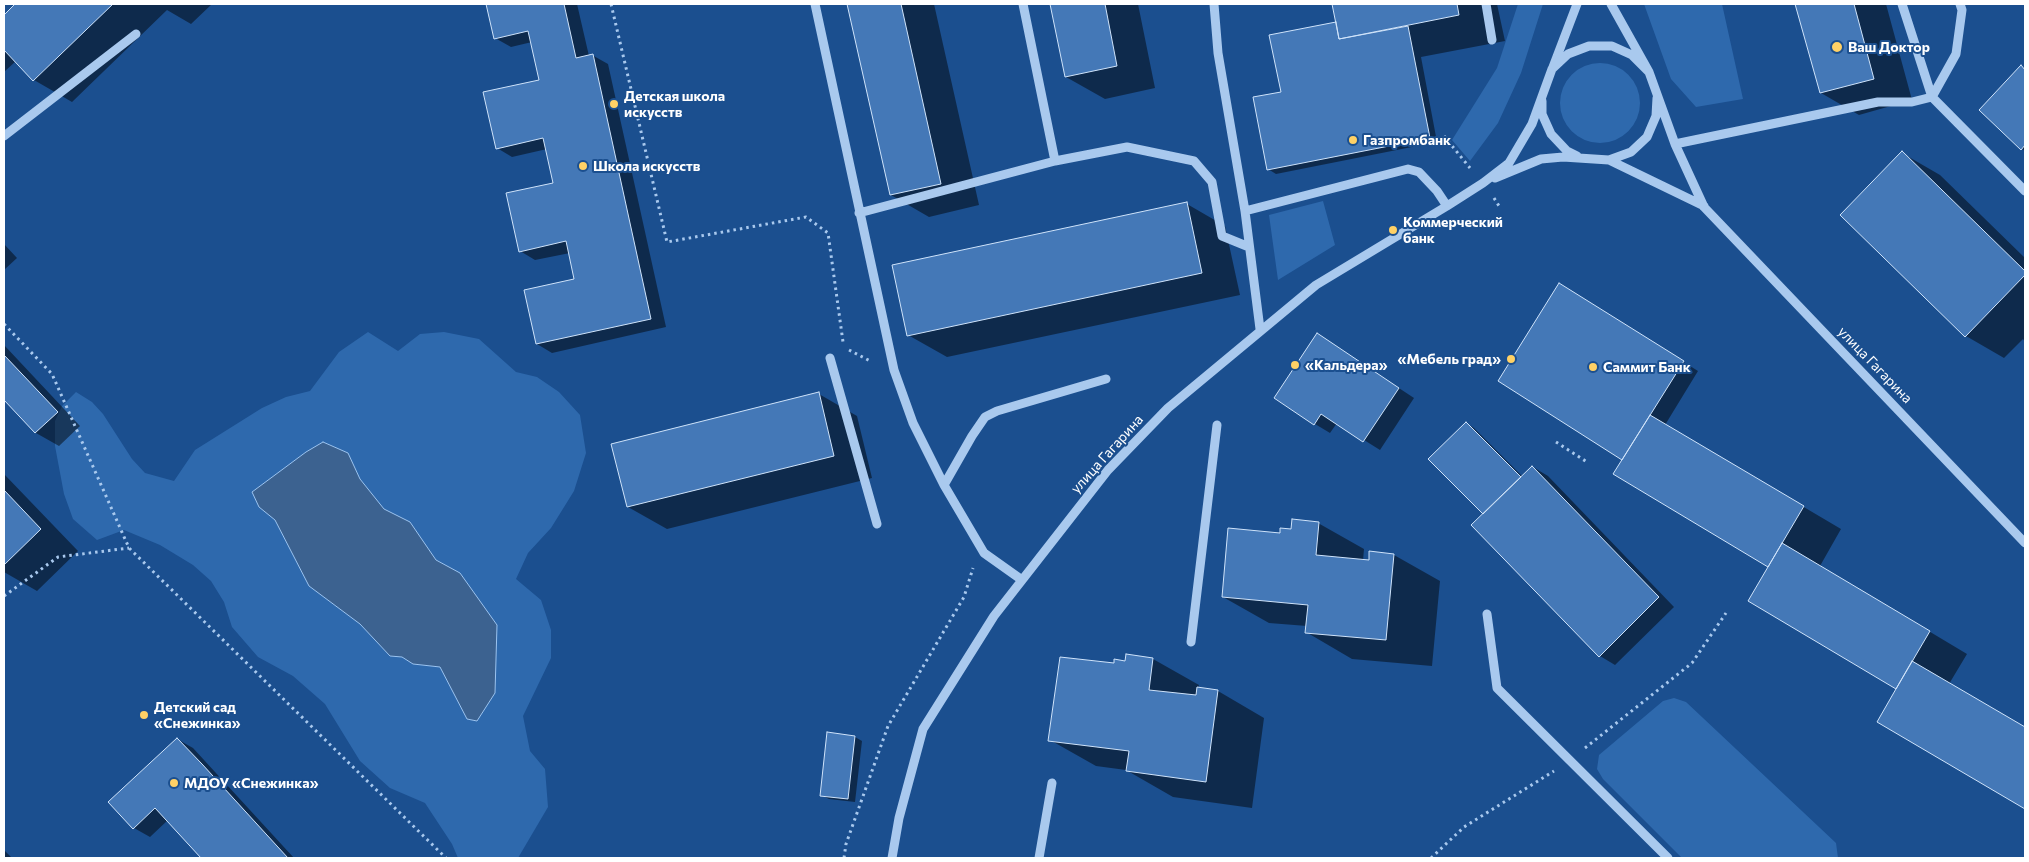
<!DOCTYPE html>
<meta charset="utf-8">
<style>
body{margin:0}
#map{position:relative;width:2029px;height:862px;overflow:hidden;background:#1b4f8f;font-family:Commissioner,sans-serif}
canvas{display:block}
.frame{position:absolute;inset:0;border:5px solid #fff;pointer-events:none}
</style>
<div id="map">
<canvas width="2029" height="862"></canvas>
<div class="frame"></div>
</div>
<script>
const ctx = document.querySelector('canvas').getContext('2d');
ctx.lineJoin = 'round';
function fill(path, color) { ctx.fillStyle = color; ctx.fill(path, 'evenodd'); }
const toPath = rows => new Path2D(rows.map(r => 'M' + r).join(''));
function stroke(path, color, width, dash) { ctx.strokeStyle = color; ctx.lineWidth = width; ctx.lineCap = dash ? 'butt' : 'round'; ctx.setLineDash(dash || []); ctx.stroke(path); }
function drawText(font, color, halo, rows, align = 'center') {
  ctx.font = font + ' Commissioner,sans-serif'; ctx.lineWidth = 4; ctx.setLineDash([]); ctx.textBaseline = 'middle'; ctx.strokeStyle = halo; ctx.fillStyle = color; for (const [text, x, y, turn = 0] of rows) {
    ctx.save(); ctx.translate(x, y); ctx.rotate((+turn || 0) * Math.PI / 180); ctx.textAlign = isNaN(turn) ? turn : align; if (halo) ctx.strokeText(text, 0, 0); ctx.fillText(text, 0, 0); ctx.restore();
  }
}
fill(toPath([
 [1518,4,1543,4,1521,73,1498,123,1470,161,1452,140,1497,68],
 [1644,4,1722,4,1743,99,1696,107,1671,79],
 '1560 103a40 40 0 1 1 80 0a40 40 0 1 1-80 0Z',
 [1323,201,1335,245,1278,280,1269,215],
 [368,332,398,351,420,334,444,332,479,339,516,372,537,377,559,392,580,415,586,453,574,491,551,528,528,553,516,579,541,600,551,630,551,658,523,716,530,751,545,769,548,807,518,858,458,858,452,844,425,803,390,788,360,761,325,704,293,676,258,657,232,627,224,602,211,581,193,565,160,545,124,530,97,540,73,519,64,494,55,446,55,421,62,406,76,392,92,402,103,414,132,459,145,473,174,481,195,450,262,408,286,397,310,391,339,352],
 [323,442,348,453,360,479,384,509,410,522,436,560,460,573,497,625,495,693,477,721,467,719,440,667,413,664,402,657,390,656,360,624,309,586,275,520,252,492,306,452],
 [1674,698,1686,702,1836,843,1838,858,1682,858,1603,779,1597,769,1599,755,1663,701]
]), '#2e69ad');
const water = toPath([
 [323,442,348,453,360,479,384,509,410,522,436,560,460,573,497,625,495,693,477,721,467,719,440,667,413,664,402,657,390,656,360,624,309,586,275,520,259,507,252,492,306,452,323,442]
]);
fill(water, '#3c6290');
stroke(water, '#9cc4f0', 1);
fill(toPath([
 [17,4,212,4,191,24,167,10,72,102,34,80,16,61,4,72,4,16],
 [487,4,577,4,589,56,592,55,608,64,666,327,552,353,537,344,576,279,570,253,535,260,520,251,555,184,547,149,512,157,497,148,540,81,532,42,511,47,495,38],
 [848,4,934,4,979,205,929,217,891,195],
 [1051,4,1138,4,1155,88,1105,99,1066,77],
 [1333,4,1497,4,1505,41,1421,57,1437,142,1276,174,1268,169,1282,93,1337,23],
 [1797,4,1886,4,1912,100,1859,115,1821,93],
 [2021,67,2025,69,2025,151,2022,149],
 [1902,153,1940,175,2025,258,2025,342,2023,339,2004,358,1966,336,1842,214],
 [1187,204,1225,226,1240,295,947,357,908,335],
 [4,244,17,258,4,270],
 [1575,294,1698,371,1665,425,1841,529,1820,566,1967,654,1949,684,2025,729,2025,807,1879,722,1898,688,1769,567,1624,459],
 [1317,334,1414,398,1380,450,1337,423,1330,433,1315,424],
 [4,345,80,426,59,446,36,433,4,398],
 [819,394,857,416,872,478,667,529,628,507],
 [1466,423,1474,428,1523,477,1533,467,1548,476,1674,607,1615,665,1600,656,1484,514],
 [4,474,78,551,37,591,4,572],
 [1318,523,1364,549,1363,561,1370,561,1394,555,1440,581,1432,666,1352,659,1306,632,1307,626,1269,623,1223,597,1281,534],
 [1127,655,1153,659,1199,685,1198,689,1218,691,1264,718,1252,808,1173,797,1126,770,1096,766,1050,740,1115,665,1126,662],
 [855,737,862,741,855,802,829,799,821,795],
 [177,739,193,748,294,858,203,858,168,820,150,837,134,828,110,802],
 [4,850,12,858,4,858]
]), '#0007');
const building = toPath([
 [15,4,113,4,33,81,4,50,4,15,15,4],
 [486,4,564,4,576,58,593,54,651,319,536,344,524,290,574,279,566,241,519,252,506,193,553,183,543,138,496,149,483,92,539,80,528,31,494,39,486,4],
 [847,4,901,4,941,184,890,195,847,4],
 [1050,4,1105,4,1117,66,1065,77,1050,4],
 [1332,4,1457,4,1459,15,1339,39,1332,4],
 [1795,4,1854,4,1874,79,1820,93,1795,4],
 [1336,22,1339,39,1408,26,1430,138,1267,170,1253,97,1281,92,1269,35,1336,22],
 [2021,65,2025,70,2025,145,2021,150,1979,110,2021,65],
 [1902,151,2025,271,2025,275,1965,337,1840,215,1902,151],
 [1187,202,1202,273,907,336,892,265,1187,202],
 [1559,283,1684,361,1622,460,1498,381,1559,283],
 [1317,333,1399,388,1363,442,1321,414,1314,425,1274,398,1317,333],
 [4,355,58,412,35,433,4,400,4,355],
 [819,392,834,456,627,507,611,444,819,392],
 [1650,415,1804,506,1768,567,1613,474,1650,415],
 [1466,422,1521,477,1483,514,1428,459,1466,422],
 [1532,466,1659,597,1599,657,1471,525,1532,466],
 [4,490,41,529,4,565,4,490],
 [1292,519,1319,522,1316,555,1369,560,1369,551,1394,554,1386,640,1305,633,1308,605,1222,597,1228,528,1280,533,1280,528,1291,529,1292,519],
 [1782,543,1930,631,1896,689,1748,601,1782,543],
 [1126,654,1153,658,1149,690,1196,695,1197,687,1218,690,1206,782,1126,771,1129,751,1048,741,1060,657,1114,663,1114,659,1125,661,1126,654],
 [1912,661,2025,727,2025,809,1877,722,1912,661],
 [827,732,855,736,848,799,820,796,827,732],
 [177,738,202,764,288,858,201,858,155,808,133,829,108,802,177,738]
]);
fill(building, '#4478b7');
stroke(building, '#cfe3fa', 1);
stroke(toPath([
 [611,4,667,242,806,217,828,233,843,342],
 [1444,136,1470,168],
 [1494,198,1499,206],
 [4,324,52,374,129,548,446,858],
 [849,350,872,362],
 [1556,442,1587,462],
 [4,596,58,557,129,548],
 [1585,748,1692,663,1726,613],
 [844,858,846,844,888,726,964,597,973,568],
 [1431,858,1464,827,1554,771]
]), '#a9c9ee', 3, [2.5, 4]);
stroke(toPath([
 [815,4,894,370,913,423,944,485,984,553,1022,580],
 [1214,4,1218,53,1245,211,1260,329],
 [1486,4,1492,40],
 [1611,4,1649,72,1675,144,1704,207,2025,543],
 [1902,4,1932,97],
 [1553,67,1577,4],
 [1932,97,1956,54,1962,10,1960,4],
 [1542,101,1542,114,1551,134,1567,151,1577,156],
 [4,136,136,34],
 [1675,144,1878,102,1912,102,1932,97,2025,191],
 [1609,160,1704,206],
 [1055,161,1127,147,1194,161,1212,182,1222,236,1249,247],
 [1495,178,1541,159,1563,157,1609,160,1631,152,1647,137,1656,116,1657,98],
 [1245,211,1408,169,1419,172,1437,191,1447,206],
 [859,213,1055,161,1023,4],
 [830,358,877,524],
 [944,485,972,436,985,417,997,411,1106,379],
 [1487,614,1497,688,1668,858],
 [1191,642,1217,425],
 [892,858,899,818,923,729,994,616,1108,470,1168,408,1316,285,1447,206,1483,183,1509,163,1532,124,1552,69,1568,54,1589,46,1612,46,1632,55,1649,72],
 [1039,858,1052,783]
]), '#a9c9ee', 9);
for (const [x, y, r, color] of [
 [1837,47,6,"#ffd166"],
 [614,104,5,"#ffd166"],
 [1353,140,5,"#ffd166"],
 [583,166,5,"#ffd166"],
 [1393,230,5,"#ffd166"],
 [1511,359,5,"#ffd166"],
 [1295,365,5,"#ffd166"],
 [1593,367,5,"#ffd166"],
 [144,715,5,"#ffd166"],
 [174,783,5,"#ffd166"]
]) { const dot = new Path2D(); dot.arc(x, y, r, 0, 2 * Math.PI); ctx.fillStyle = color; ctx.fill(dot); stroke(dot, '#1b4f8f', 2); }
drawText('bold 14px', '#fff', '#1b4f8f', [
 ["Ваш Доктор",1848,47],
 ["Детская школа",624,96],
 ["искусств",624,112],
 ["Газпромбанк",1363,140],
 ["Школа искусств",593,166],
 ["Коммерческий",1403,222],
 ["банк",1403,238],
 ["«Мебель град»",1501,359,"right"],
 ["«Кальдера»",1305,365],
 ["Саммит Банк",1603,367],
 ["Детский сад",154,707],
 ["«Снежинка»",154,723],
 ["МДОУ «Снежинка»",184,783]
], 'left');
drawText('14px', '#fff', '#1b4f8f', [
 ["улица Гагарина",1875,365,46],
 ["улица Гагарина",1107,454,-48]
]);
</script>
